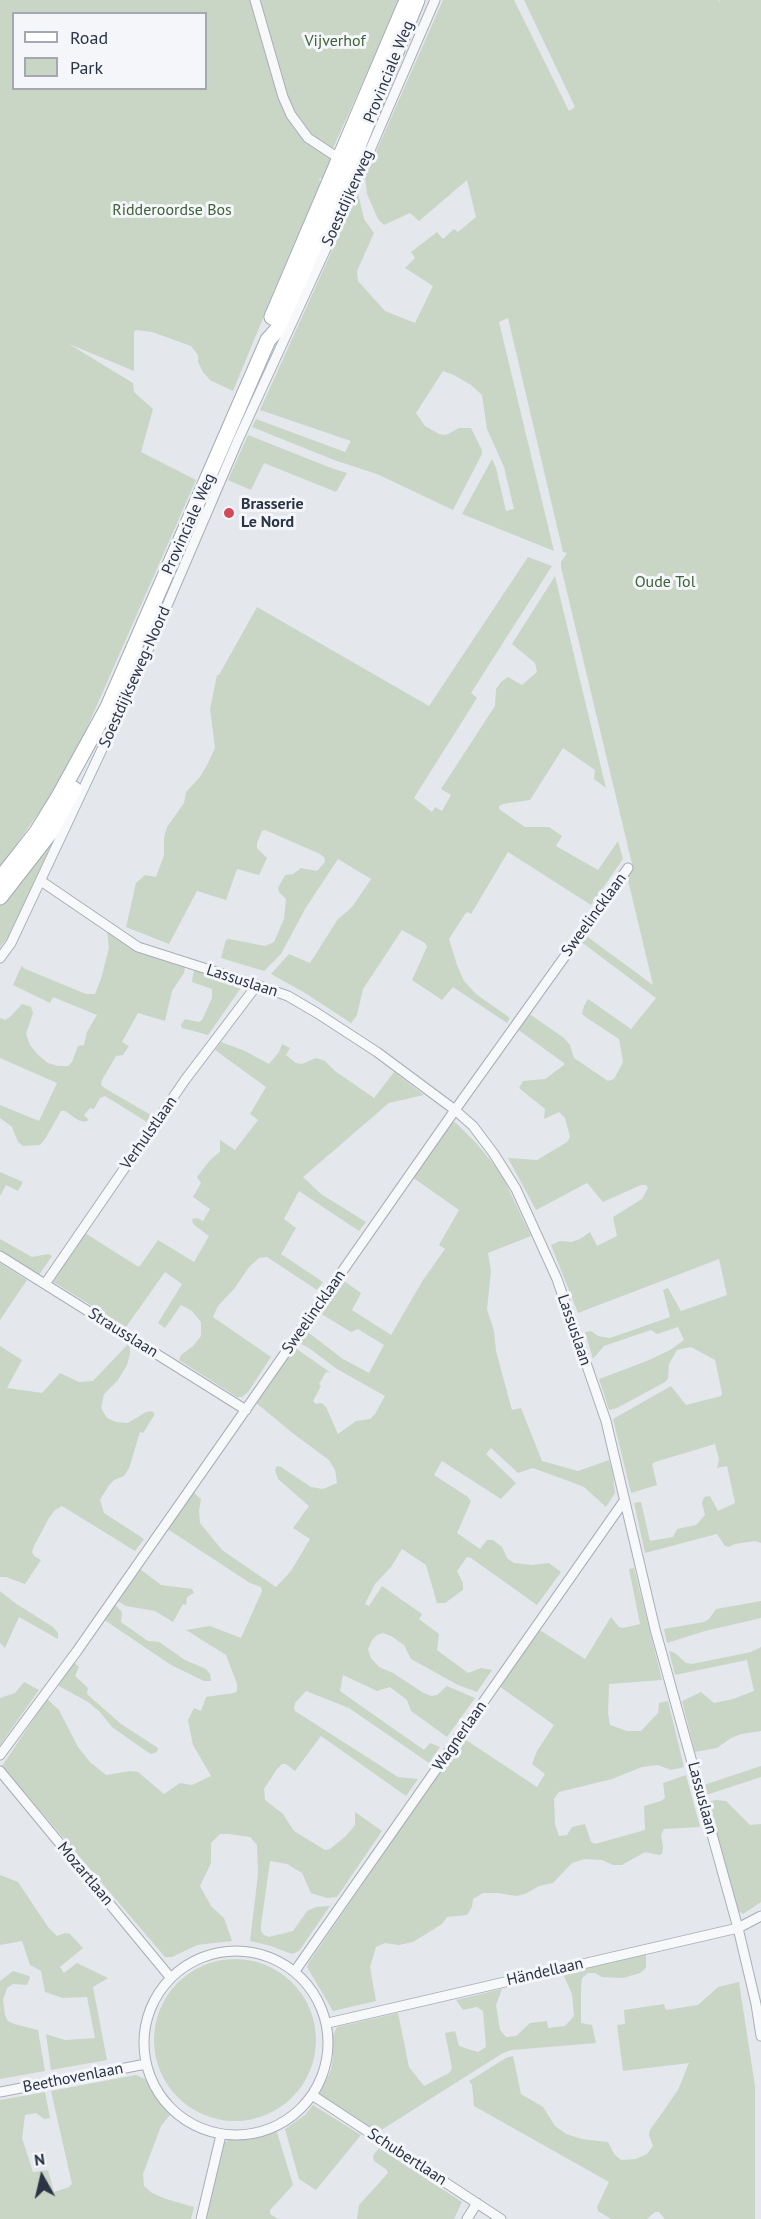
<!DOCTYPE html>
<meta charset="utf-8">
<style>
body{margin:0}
#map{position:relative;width:761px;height:2219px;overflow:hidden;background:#e4e7ec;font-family:"PT Sans",sans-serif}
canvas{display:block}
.legend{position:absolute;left:12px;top:12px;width:195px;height:78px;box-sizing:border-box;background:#f4f6f9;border:2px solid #a4a8b1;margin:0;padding:8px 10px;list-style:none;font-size:18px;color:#2b3445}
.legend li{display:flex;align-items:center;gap:12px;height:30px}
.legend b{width:30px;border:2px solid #a4a8b1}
.north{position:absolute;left:12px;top:2147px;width:60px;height:60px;-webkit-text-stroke:4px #f4f6f9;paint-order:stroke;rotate:352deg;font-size:16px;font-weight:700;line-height:24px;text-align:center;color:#2b3445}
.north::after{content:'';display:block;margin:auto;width:21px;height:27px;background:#2b3445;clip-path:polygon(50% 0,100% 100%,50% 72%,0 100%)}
</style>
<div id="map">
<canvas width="761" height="2219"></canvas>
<ul class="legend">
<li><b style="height:8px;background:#fff"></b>Road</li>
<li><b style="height:16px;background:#c9d6c5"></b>Park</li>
</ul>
<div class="north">N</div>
</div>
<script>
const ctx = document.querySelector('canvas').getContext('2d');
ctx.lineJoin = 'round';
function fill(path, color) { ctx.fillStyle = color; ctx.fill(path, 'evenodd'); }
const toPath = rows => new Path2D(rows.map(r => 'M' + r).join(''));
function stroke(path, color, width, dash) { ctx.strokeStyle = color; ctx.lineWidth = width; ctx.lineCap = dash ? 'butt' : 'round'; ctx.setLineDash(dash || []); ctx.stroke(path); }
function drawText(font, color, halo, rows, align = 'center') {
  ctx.font = font + ' "PT Sans",sans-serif'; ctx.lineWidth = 6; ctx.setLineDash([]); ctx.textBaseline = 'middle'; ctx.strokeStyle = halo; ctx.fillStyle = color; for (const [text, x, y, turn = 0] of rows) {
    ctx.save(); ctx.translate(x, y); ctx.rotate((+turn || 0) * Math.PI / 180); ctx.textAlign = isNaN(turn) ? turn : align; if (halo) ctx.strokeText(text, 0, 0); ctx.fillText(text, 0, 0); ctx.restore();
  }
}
fill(toPath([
 [0,0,400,0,329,157,332,163,327,181,320,178,319,180,324,183,285,265,233,391,210,380,203,372,198,362,198,355,191,346,152,332,136,330,134,332,134,371,69,344,133,383,134,392,153,409,141,452,196,480,79,746,54,791,0,868],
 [14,14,206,14,206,88,14,88],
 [443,0,514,0,569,111,575,107,524,0,718,0,720,4,719,0,761,0,761,1543,755,1541,735,1544,729,1547,725,1546,717,1534,645,1553,634,1503,641,1502,650,1541,673,1537,677,1529,696,1525,705,1515,702,1503,704,1497,710,1496,718,1511,735,1503,727,1466,717,1468,719,1459,715,1444,655,1462,652,1464,657,1485,631,1493,613,1419,671,1386,686,1405,721,1396,722,1393,715,1360,691,1347,677,1350,669,1364,668,1379,665,1382,617,1408,609,1410,599,1379,647,1361,670,1350,684,1340,678,1327,657,1334,651,1330,604,1346,593,1359,585,1332,591,1331,598,1336,610,1338,670,1317,663,1290,668,1288,681,1311,727,1295,719,1259,578,1313,551,1245,560,1241,572,1242,580,1239,590,1232,597,1246,617,1236,613,1217,642,1199,648,1188,646,1185,641,1185,603,1202,587,1183,536,1210,508,1158,537,1160,567,1142,570,1137,565,1118,559,1112,544,1119,545,1109,519,1088,523,1081,545,1079,564,1065,564,1063,517,1029,528,1013,564,1038,570,1045,574,1058,608,1081,614,1079,623,1062,619,1039,587,1018,582,1014,584,1006,588,999,631,1029,656,998,580,941,585,935,653,985,627,876,633,868,561,567,561,562,567,553,563,552,508,318,499,322,554,551,462,514,492,459,496,468,506,511,514,509,504,467,487,429,482,395,471,385,454,375,443,371,416,413,425,426,439,434,446,435,459,428,471,428,482,450,482,454,453,510,377,474,334,460,252,427,256,419,345,452,351,441,260,410,358,193,364,219,374,233,357,271,358,281,385,311,415,323,433,286,405,268,415,258,411,252,437,232,443,239,454,229,458,232,476,217,467,180,419,221,410,213,384,225,378,219,367,194,365,177],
 [248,435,331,468,347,473,336,492,264,463,251,490,228,480],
 [528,557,552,566,471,693,477,698,414,798,432,812,435,807,442,811,451,795,441,789,495,706,496,689,501,682,508,677,522,685,537,672,535,663,512,644,555,576,606,788,594,779,595,770,563,748,530,800,503,804,499,806,499,809,525,827,549,827,562,836,556,846,598,870,618,841,623,859,591,905,508,852,471,914,468,912,465,914,449,939,457,965,464,981,476,994,510,1018,507,1023,453,987,442,1000,412,980,427,947,425,943,402,930,363,989,357,1015,351,1023,305,993,271,974,289,954,310,963,338,919,352,907,371,879,338,859,305,909,281,954,264,971,221,958,226,940,229,939,265,946,274,942,284,919,286,899,279,892,278,888,285,875,293,874,301,868,317,871,325,862,324,857,318,853,265,830,262,831,257,843,257,848,267,858,259,875,237,869,226,900,197,891,169,944,126,927,136,883,145,875,156,877,164,855,164,838,167,827,184,803,186,792,200,777,208,763,215,748,210,709,217,675,219,675,257,607,429,706],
 [76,792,8,937,0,947,0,899],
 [107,929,121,938,186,962,184,973,172,991,165,1021,138,1013,122,1042,129,1046,123,1055,116,1056,102,1080,101,1085,106,1089,151,1115,147,1122,105,1096,100,1098,94,1109,90,1108,84,1115,89,1120,84,1122,78,1120,65,1111,61,1111,45,1139,40,1145,23,1146,18,1142,12,1127,0,1118,0,1105,39,1121,57,1083,0,1058,0,1018,5,1020,11,1016,22,1004,31,1007,33,1013,26,1034,30,1045,37,1054,48,1063,58,1066,68,1066,72,1062,78,1046,84,1045,87,1032,97,1015,53,997,50,1003,13,985,22,965,23,968,86,994,95,994,101,979,109,948],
 [195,964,245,982,208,1035,182,1028,181,1025,185,1019,199,1022,202,1020,212,998,212,989,192,982],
 [221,1042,245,1051,269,1064,279,1052,282,1044,290,1048,286,1055,296,1063,302,1064,316,1058,325,1061,335,1071,374,1098,394,1072,424,1095,389,1103,303,1177,321,1194,366,1222,359,1231,299,1191,284,1219,296,1228,281,1254,323,1282,317,1290,267,1257,259,1258,249,1267,234,1289,218,1306,213,1317,271,1357,248,1392,242,1397,237,1397,179,1360,181,1355,193,1346,201,1336,201,1322,192,1311,181,1305,165,1328,158,1323,182,1284,165,1272,126,1327,52,1281,85,1233,137,1266,140,1266,158,1240,194,1262,209,1236,193,1224,192,1219,197,1218,203,1221,210,1209,193,1197,201,1183,197,1177,210,1160,220,1152,220,1140,235,1150,258,1120,250,1114,266,1087,215,1050],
 [451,1122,455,1122,476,1143,501,1173,531,1236,488,1253,491,1271,487,1309,494,1331,496,1351,512,1410,521,1408,542,1461,578,1471,609,1460,613,1474,615,1493,606,1507,584,1487,574,1483,533,1468,518,1473,491,1448,486,1454,516,1483,501,1499,442,1461,434,1475,468,1497,471,1501,457,1533,480,1549,487,1540,493,1540,502,1547,507,1558,514,1563,532,1565,549,1563,561,1572,537,1605,471,1558,467,1557,457,1571,463,1583,463,1590,445,1603,437,1603,426,1565,402,1549,391,1567,375,1584,365,1604,369,1606,382,1586,422,1614,419,1619,439,1634,437,1650,468,1673,481,1668,492,1670,477,1692,458,1685,411,1659,404,1645,391,1636,383,1633,377,1635,372,1640,368,1649,371,1658,379,1667,393,1673,422,1692,431,1696,437,1695,447,1686,475,1698,447,1737,411,1711,407,1700,390,1687,377,1691,343,1675,340,1691,347,1696,424,1750,430,1743,440,1747,429,1763,349,1708,306,1691,295,1703,294,1708,295,1711,398,1777,418,1779,406,1796,321,1736,295,1771,286,1764,282,1764,277,1769,264,1789,265,1800,283,1814,294,1831,325,1850,330,1849,346,1836,355,1825,355,1812,382,1831,337,1897,327,1898,311,1893,302,1873,287,1864,270,1861,261,1925,261,1931,264,1935,269,1937,293,1931,307,1911,316,1907,330,1906,299,1951,292,1954,271,1946,250,1941,258,1874,257,1845,250,1837,228,1834,220,1834,211,1843,211,1863,200,1886,211,1906,224,1918,232,1941,197,1945,172,1957,165,1957,2,1766,47,1699,59,1710,78,1747,90,1762,106,1775,130,1771,138,1772,164,1794,180,1783,192,1785,211,1776,193,1745,188,1720,194,1708,201,1711,206,1697,234,1693,237,1691,237,1684,226,1655,186,1630,210,1626,241,1638,262,1591,261,1587,250,1583,166,1528,192,1491,201,1499,199,1511,200,1523,222,1550,276,1587,291,1571,310,1539,293,1528,309,1506,278,1479,275,1470,277,1466,281,1467,311,1487,323,1489,337,1483,335,1470,329,1460,295,1435,255,1402,294,1347,331,1373,326,1372,319,1384,321,1386,313,1401,316,1404,322,1403,326,1407,338,1434,356,1421,370,1419,375,1414,385,1396,337,1369,309,1348,297,1342,305,1330,343,1359,369,1373,384,1345,358,1329,351,1332,318,1312,341,1279,361,1293,352,1310,391,1335,423,1280,445,1249,439,1245,459,1210,412,1177],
 [0,1172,23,1182,18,1191,6,1185,0,1196],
 [0,1239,32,1257,48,1254,52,1256,39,1275,0,1251],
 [0,1263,27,1280,0,1320],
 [130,1342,130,1353,127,1365,118,1380,104,1394,101,1408,107,1418,116,1422,128,1423,146,1412,152,1411,155,1414,143,1433,140,1432,129,1468,124,1476,114,1480,109,1485,100,1500,104,1513,144,1539,135,1551,62,1506,55,1510,49,1518,34,1546,32,1552,34,1556,41,1560,25,1584,6,1577,0,1577,0,1346,22,1360,7,1388,42,1393,60,1373,79,1382,93,1381],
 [139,1568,161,1585,192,1589,194,1593,187,1597,186,1605,183,1604,173,1622,155,1611,126,1606,116,1600],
 [634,1568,662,1680,609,1684,608,1713,610,1725,627,1731,641,1731,658,1713,659,1703,668,1701,684,1767,671,1770,658,1765,642,1767,612,1779,559,1792,554,1799,555,1824,559,1836,567,1835,572,1827,585,1824,591,1842,595,1844,645,1830,644,1806,661,1801,665,1798,663,1783,686,1775,700,1827,664,1829,661,1835,663,1847,662,1854,659,1855,645,1852,622,1865,613,1865,602,1860,585,1859,572,1863,553,1883,539,1886,525,1894,516,1896,497,1893,483,1893,473,1899,472,1907,467,1915,447,1917,442,1924,413,1942,399,1945,385,1943,376,1947,370,1967,376,2001,333,2011,307,1967,309,1962,463,1738,537,1787,545,1774,532,1764,537,1751,554,1725,499,1686,538,1629,585,1659,611,1617,619,1627,623,1628,640,1624,629,1569],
 [0,1591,15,1603,53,1627,58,1633,58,1639,19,1617,5,1648,0,1643],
 [761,1601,761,1618,705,1631,667,1643,664,1629,704,1622,709,1619,716,1609],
 [114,1604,122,1612,121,1622,148,1641,159,1642,185,1660,206,1669,210,1674,211,1681,204,1681,171,1665,103,1619],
 [761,1647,761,1731,741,1734,731,1738,717,1748,695,1752,682,1701,701,1692,714,1703,733,1699,754,1691,747,1660,675,1675,669,1651,675,1653,686,1663,692,1664,751,1652],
 [73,1661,79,1667,75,1676,88,1688,87,1694,121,1724,158,1748,157,1752,151,1754,146,1751,112,1727,99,1711,88,1702,57,1685],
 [24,1682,39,1690,0,1745,0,1698,15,1693],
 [761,1766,761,1777,706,1795,704,1785],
 [716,1800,726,1801,750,1825,761,1824,761,1902,743,1914,736,1910,708,1802],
 [0,1875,18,1882,48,1927,57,1936,65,1933,70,1934,83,1948,60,1967,64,1973,77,1963,108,1978,93,1987,107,2060,51,2070,46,2034,65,2040,95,2038,87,1997,63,1998,45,1992,41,1971,30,1965,22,1941,0,1945],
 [646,1954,646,1968,640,1973,623,1978,602,1977,595,1973,588,1973,582,1978,581,1987,581,2023,592,2025,596,2043,512,2050,503,2053,378,2132,320,2095,320,2092,331,2070,333,2058,333,2035,337,2027,398,2013,409,2067,424,2086,449,2073,452,2068,445,2033,455,2031,459,2046,468,2049,478,2052,486,2047,483,2011,477,2007,463,2010,456,2000,502,1989,496,2005,500,2030,506,2037,516,2036,530,2023,547,2021,548,2028,565,2026,574,2016,572,1994,563,1974],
 '154 2040a81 81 0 1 1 162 0a81 81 0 1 1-162 0Z',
 [13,1971,29,1976,30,1978,27,1985,13,1984,7,1988,3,2000,5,2015,8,2021,14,2024,38,2030,45,2071,0,2079,0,1981],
 [739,1982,755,2086,755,2219,665,2219,659,2212,655,2212,647,2219,611,2219,598,2211,597,2207,609,2182,474,2106,472,2085,469,2081,506,2058,513,2056,521,2094,543,2107,555,2126,566,2134,582,2139,608,2142,614,2154,621,2160,636,2159,647,2154,653,2146,649,2135,650,2130,678,2090,689,2063,623,2071,617,2025,625,2024,624,2010,664,2004,666,2010,698,2005,718,1987],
 [136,2075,145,2079,158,2101,170,2115,161,2126,143,2174,144,2186,152,2193,166,2199,194,2207,191,2219,0,2219,0,2100,45,2092,50,2118,44,2119,36,2113,25,2115,22,2138,33,2172,48,2170,54,2192,69,2187,72,2184,51,2091],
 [313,2105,361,2135,316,2190,299,2179,285,2129,305,2115],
 [277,2132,293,2185,270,2210,270,2214,278,2219,206,2219,224,2143,229,2140,249,2140],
 [379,2148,462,2202,454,2219,357,2219,359,2205,388,2173,386,2169,375,2162,373,2158,374,2154]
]), '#c9d6c5');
const street = toPath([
 [255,0,283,97,291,115,308,138,343,161],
 [41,881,138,947,257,985,288,996,317,1013,377,1052,455,1110,473,1126,494,1154,516,1189,557,1279,606,1421,655,1629,738,1928,756,2004,761,2036],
 [0,958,11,943,142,664,238,440,351,194,435,0],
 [0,1256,246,1410],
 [45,1284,185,1080,257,985],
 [0,1755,77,1651,455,1110,628,868],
 [0,1771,170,1977],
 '144 2043a92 92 0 1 1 184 0a92 92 0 1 1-184 0Z',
 [295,1971,624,1501],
 [328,2023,738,1928,761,1916],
 [0,2092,146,2064],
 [312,2095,501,2219],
 [201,2219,221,2135],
 [467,2219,477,2203]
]);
const primary = toPath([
 [272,317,405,5],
 [0,879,37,832,58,798,108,707,268,340,277,330,350,166,417,0],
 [0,897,49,834,74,789]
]);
stroke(street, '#a9aeb7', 11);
stroke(primary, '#a3abb8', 17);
stroke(street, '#f7f8fa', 9);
stroke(primary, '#fff', 15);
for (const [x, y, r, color] of [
 [229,513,6,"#d1495b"]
]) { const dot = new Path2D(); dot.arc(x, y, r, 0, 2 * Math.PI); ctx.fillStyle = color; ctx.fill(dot); stroke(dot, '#f4f6f9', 2); }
drawText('16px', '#3f6138', '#f4f6f9', [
 ["Vijverhof",335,41],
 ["Ridderoordse Bos",172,210],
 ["Oude Tol",665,582]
]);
drawText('16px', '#2b3445', '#f4f6f9', [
 ["Provinciale Weg",389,72,-68],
 ["Soestdijkerweg",348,198,-66],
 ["Provinciale Weg",189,524,-66],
 ["Soestdijkseweg-Noord",135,677,-66],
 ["Sweelincklaan",594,915,-54],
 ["Lassuslaan",242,981,18],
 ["Verhulstlaan",149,1133,-55],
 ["Sweelincklaan",314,1312,-55],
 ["Lassuslaan",574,1330,71],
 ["Strausslaan",123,1333,32],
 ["Wagnerlaan",460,1736,-55],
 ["Lassuslaan",702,1798,75],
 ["Mozartlaan",85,1874,50],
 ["Händellaan",545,1972,-13],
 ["Beethovenlaan",73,2078,-11],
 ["Schubertlaan",407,2157,33]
]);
drawText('bold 16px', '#2b3445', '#f4f6f9', [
 ["Brasserie",241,504],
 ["Le Nord",241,522]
], 'left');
</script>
